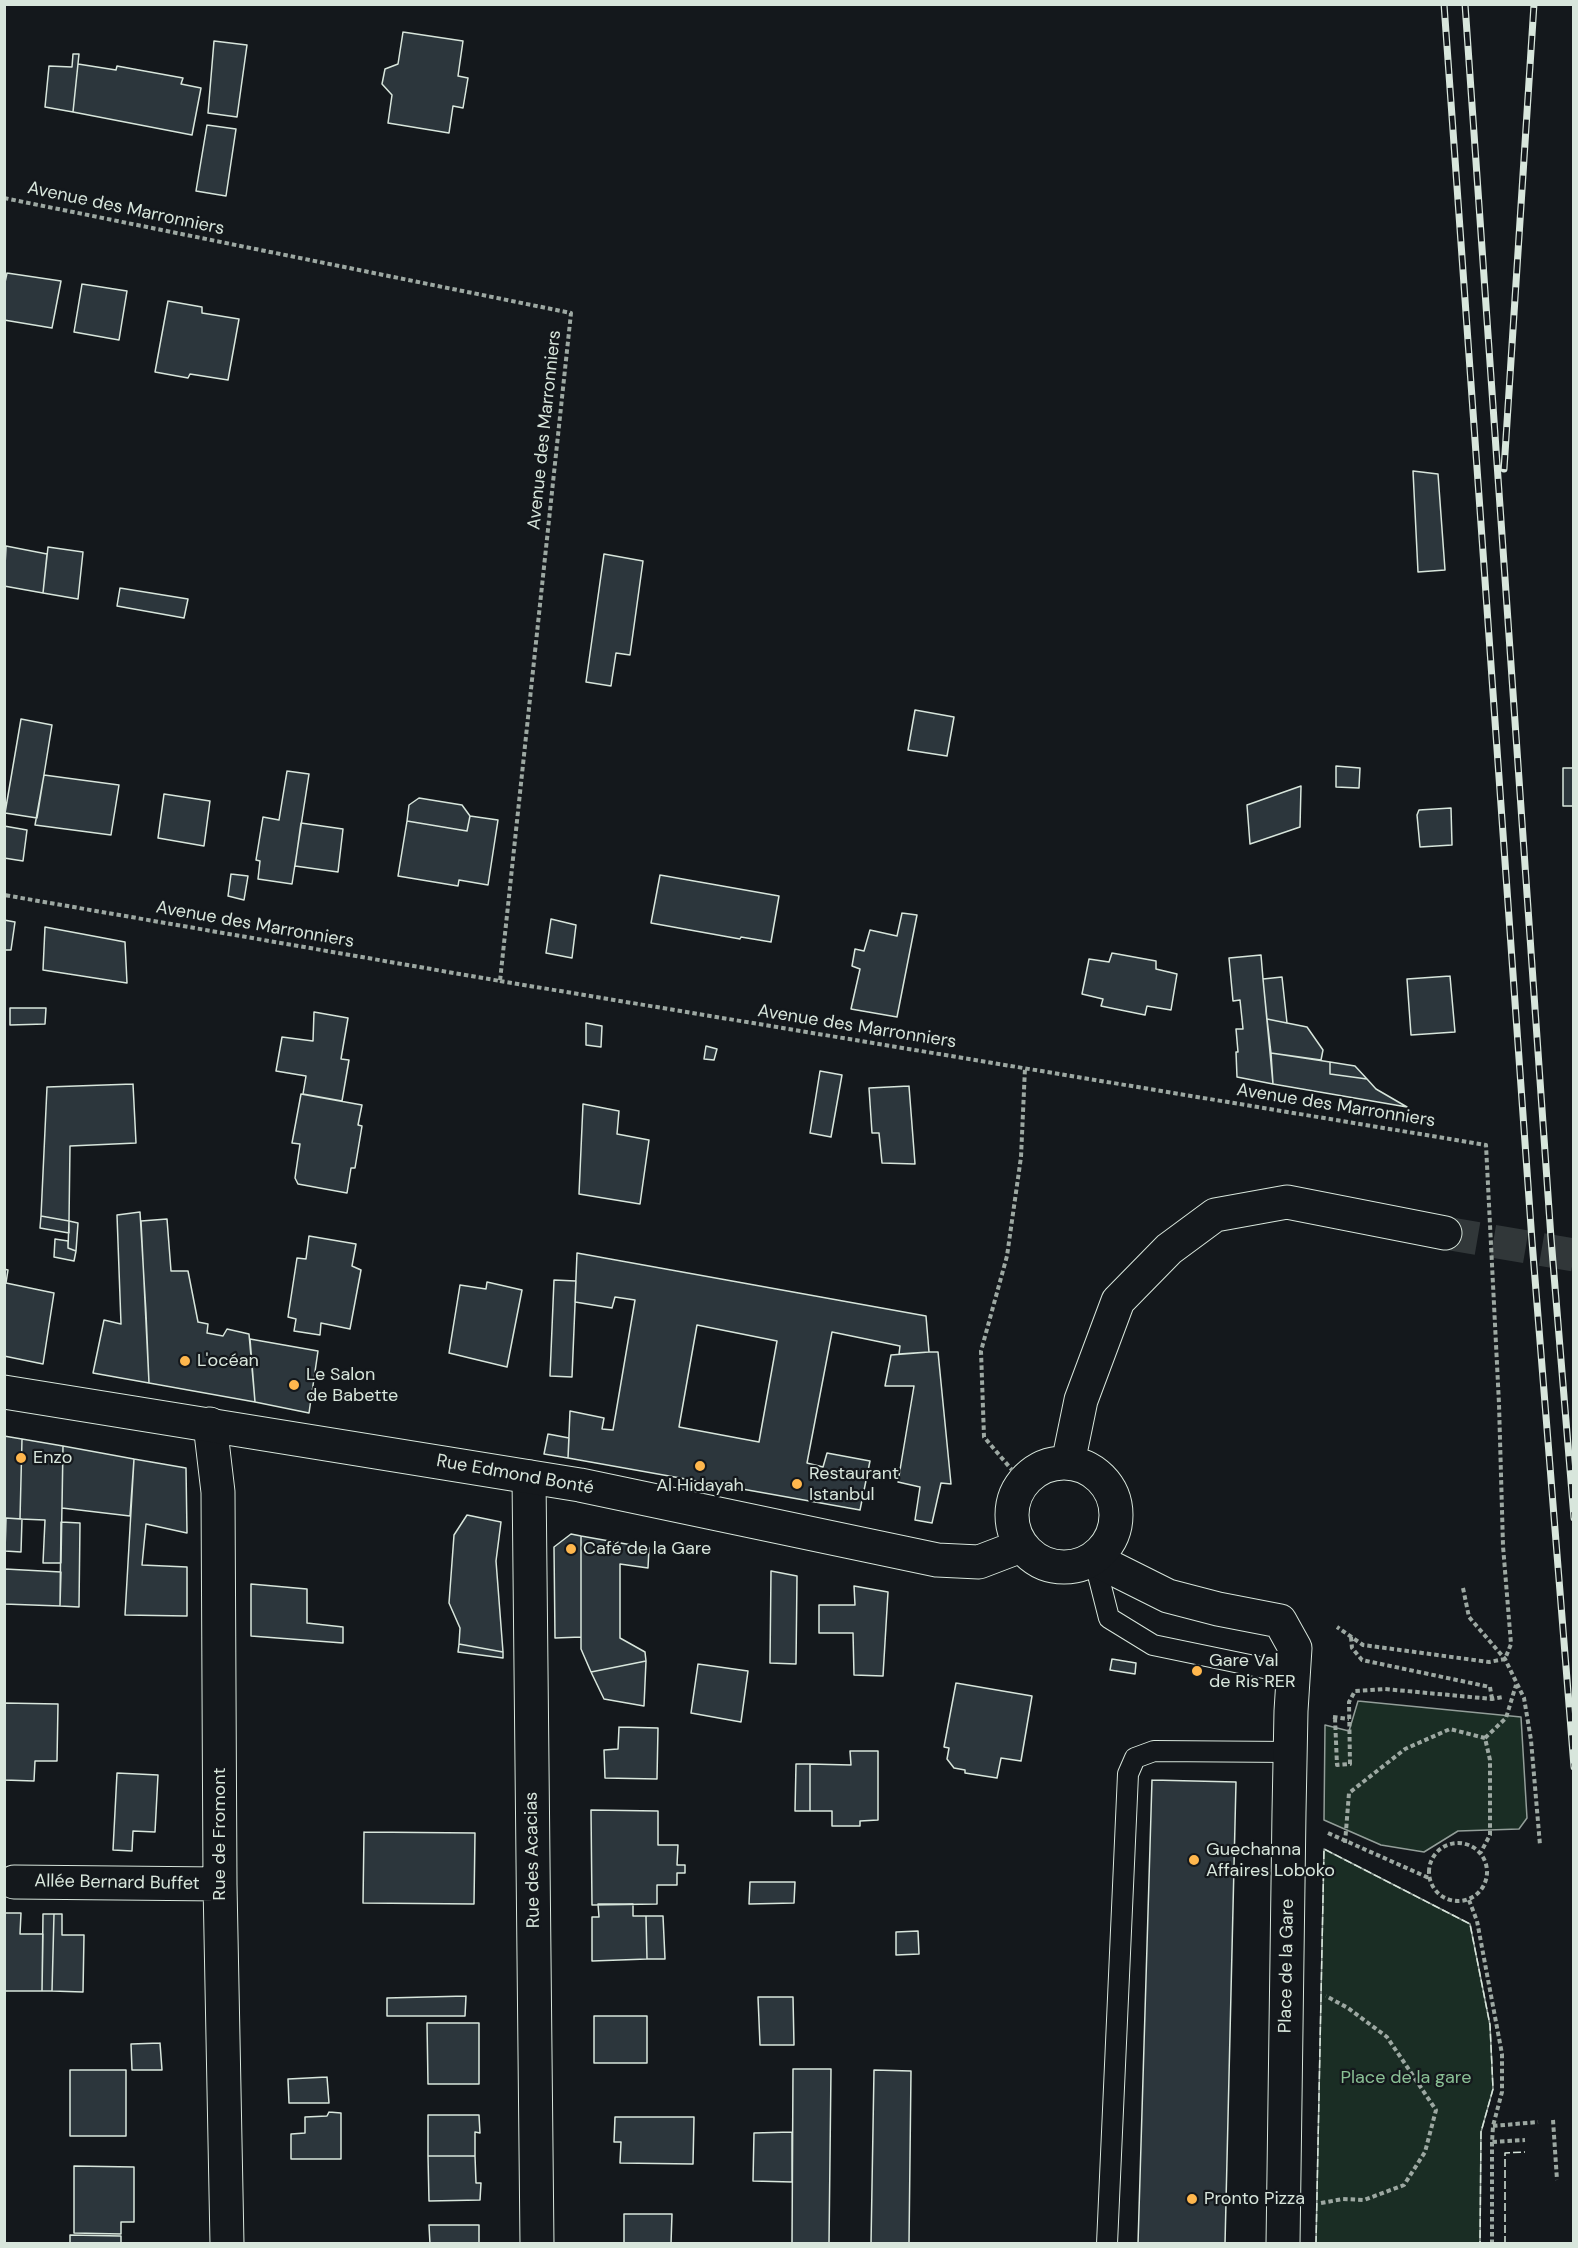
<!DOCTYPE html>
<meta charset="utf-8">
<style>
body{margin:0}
#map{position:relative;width:1578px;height:2248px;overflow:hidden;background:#14181c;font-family:"DM Sans",sans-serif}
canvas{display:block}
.frame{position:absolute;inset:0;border:6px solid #d8e6dc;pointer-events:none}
</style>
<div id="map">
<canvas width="1578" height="2248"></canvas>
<div class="frame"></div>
</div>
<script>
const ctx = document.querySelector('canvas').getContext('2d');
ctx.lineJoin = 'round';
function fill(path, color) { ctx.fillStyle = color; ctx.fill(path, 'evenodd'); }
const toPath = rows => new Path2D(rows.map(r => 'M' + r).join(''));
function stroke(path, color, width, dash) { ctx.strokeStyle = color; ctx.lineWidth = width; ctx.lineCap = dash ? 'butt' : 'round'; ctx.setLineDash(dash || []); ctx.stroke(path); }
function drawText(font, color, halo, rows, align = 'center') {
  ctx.font = font + ' "DM Sans",sans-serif'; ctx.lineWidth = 4.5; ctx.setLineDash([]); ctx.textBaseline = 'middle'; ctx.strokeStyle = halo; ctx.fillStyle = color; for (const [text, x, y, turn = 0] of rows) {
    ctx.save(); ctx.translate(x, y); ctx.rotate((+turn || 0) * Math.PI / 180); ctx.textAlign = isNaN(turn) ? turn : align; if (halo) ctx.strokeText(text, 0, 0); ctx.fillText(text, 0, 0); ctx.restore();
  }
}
const green = toPath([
 [1358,1701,1521,1717,1527,1818,1519,1829,1458,1831,1424,1852,1381,1845,1324,1820,1325,1725,1349,1731,1358,1701],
 [1324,1849,1470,1924,1490,2025,1493,2089,1481,2132,1480,2243,1316,2243,1324,1849]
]);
fill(green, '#1a2d24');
stroke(green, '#939e99', 1.5);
const building = toPath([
 [403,32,463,41,458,76,468,78,463,108,453,106,449,133,388,123,392,95,382,84,385,69,398,64,403,32],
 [214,41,247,45,237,117,208,113,214,41],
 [73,54,79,54,73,112,45,107,49,66,72,67,73,54],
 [78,64,116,70,117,66,183,78,181,84,201,88,192,135,73,112,78,64],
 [207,125,236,129,226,196,196,191,207,125],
 [7,273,61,281,52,328,4,320,4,287,7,273],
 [82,284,127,291,119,340,74,332,82,284],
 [168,301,202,307,202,313,239,319,228,380,190,374,188,378,155,372,168,301],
 [1413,471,1438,474,1445,570,1418,572,1413,471],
 [6,546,47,554,43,593,4,586,6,546],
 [48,547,83,552,78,599,43,593,48,547],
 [604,554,643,561,630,655,616,653,611,686,586,682,604,554],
 [120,588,188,599,184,618,117,606,120,588],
 [915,710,954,717,947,756,908,750,915,710],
 [21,719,52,725,37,818,5,813,21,719],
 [1336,766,1360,768,1359,788,1336,787,1336,766],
 [1563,768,1574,768,1574,806,1563,806,1563,768],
 [287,771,309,774,292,884,258,879,260,861,256,860,263,817,279,820,287,771],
 [44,775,119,785,111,835,35,825,44,775],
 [1301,786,1300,827,1250,844,1247,805,1301,786],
 [164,794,210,801,204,846,158,838,164,794],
 [419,798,462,805,470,816,467,831,407,821,409,805,419,798],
 [1451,808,1452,845,1420,847,1417,815,1419,810,1451,808],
 [470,816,498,820,488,885,459,880,458,886,398,876,407,821,467,831,470,816],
 [301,823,343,829,338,872,295,866,301,823],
 [4,826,27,830,23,861,4,858,4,826],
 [231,874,248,876,244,900,228,896,231,874],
 [660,875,779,896,771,942,741,937,740,939,651,923,660,875],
 [902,913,917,915,897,1017,851,1009,860,969,852,966,855,949,864,951,870,930,897,936,902,913],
 [551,919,576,925,572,958,546,953,551,919],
 [4,920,15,922,11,950,4,950,4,920],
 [45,927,125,942,127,983,43,970,45,927],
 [1112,953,1156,961,1156,969,1177,974,1171,1010,1147,1006,1145,1015,1101,1006,1103,999,1082,994,1089,959,1109,962,1112,953],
 [1261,955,1263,979,1273,1084,1237,1077,1236,1052,1238,1052,1236,1029,1243,1029,1240,1000,1233,1001,1229,958,1261,955],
 [1450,976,1455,1032,1411,1035,1407,979,1450,976],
 [1282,977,1287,1023,1267,1019,1263,979,1282,977],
 [10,1008,46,1008,45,1024,10,1025,10,1008],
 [314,1012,348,1018,341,1059,349,1060,342,1101,303,1094,306,1076,276,1071,282,1037,313,1041,314,1012],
 [1267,1019,1307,1027,1323,1050,1321,1060,1271,1053,1267,1019],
 [586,1023,602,1026,601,1047,586,1045,586,1023],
 [706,1046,717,1049,714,1060,704,1059,706,1046],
 [1271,1053,1330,1062,1330,1074,1367,1079,1376,1089,1407,1107,1273,1084,1271,1053],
 [1330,1062,1355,1066,1367,1079,1330,1074,1330,1062],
 [820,1071,842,1075,831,1137,810,1133,820,1071],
 [133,1084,136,1143,70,1146,69,1221,41,1216,47,1087,133,1084],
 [909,1086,915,1164,882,1163,879,1133,872,1133,869,1088,909,1086],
 [301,1094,362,1105,358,1125,362,1126,355,1168,351,1168,347,1193,298,1184,295,1178,300,1144,292,1143,301,1094],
 [583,1104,619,1111,617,1134,649,1140,640,1204,579,1194,583,1104],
 [140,1212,146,1313,149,1383,93,1373,104,1320,121,1324,117,1215,140,1212],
 [41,1216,69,1221,69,1233,40,1228,41,1216],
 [167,1219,171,1271,188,1271,198,1322,208,1324,207,1333,223,1336,227,1329,249,1334,255,1402,149,1383,141,1221,167,1219],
 [69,1221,78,1223,76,1251,68,1248,69,1221],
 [309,1236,356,1244,352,1266,361,1270,350,1329,321,1323,320,1335,294,1331,296,1319,288,1317,297,1258,306,1259,309,1236],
 [55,1239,68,1241,68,1248,76,1251,74,1261,54,1257,55,1239],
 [577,1253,926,1316,929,1352,899,1354,900,1346,832,1332,807,1463,823,1467,827,1453,870,1461,860,1510,568,1458,570,1411,604,1418,602,1429,613,1430,635,1300,615,1297,612,1308,575,1302,577,1253],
 [697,1325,777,1341,759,1442,679,1427,697,1325],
 [4,1269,8,1270,6,1283,54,1293,43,1364,4,1356,4,1269],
 [554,1280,576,1281,572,1377,550,1376,554,1280],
 [487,1282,522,1290,507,1367,449,1353,460,1285,486,1289,487,1282],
 [250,1339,318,1351,309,1413,255,1402,250,1339],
 [929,1352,938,1352,951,1484,941,1483,932,1523,915,1520,920,1487,898,1482,914,1386,885,1386,891,1355,929,1352],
 [548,1434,569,1438,568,1458,544,1454,548,1434],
 [4,1436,22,1439,20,1519,6,1518,4,1547,4,1436],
 [22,1439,63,1446,61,1563,43,1563,45,1520,20,1519,22,1439],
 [63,1446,134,1459,130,1516,62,1508,63,1446],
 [134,1459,186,1468,187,1533,146,1524,142,1565,187,1567,187,1616,125,1615,134,1459],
 [467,1515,501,1522,496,1561,503,1652,459,1644,460,1628,449,1603,454,1535,467,1515],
 [6,1518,22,1519,21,1552,5,1551,6,1518],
 [61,1522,80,1523,79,1607,60,1606,61,1522],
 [571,1534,581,1536,581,1637,555,1638,554,1547,571,1534],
 [581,1536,649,1548,648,1568,620,1564,620,1638,645,1652,646,1661,591,1672,581,1649,581,1536],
 [5,1569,61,1572,60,1606,4,1604,5,1569],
 [771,1571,797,1576,796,1664,770,1663,771,1571],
 [251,1584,307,1589,307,1623,343,1627,343,1643,251,1636,251,1584],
 [854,1586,888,1592,883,1676,854,1675,853,1633,819,1633,819,1605,855,1605,854,1586],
 [459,1644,503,1652,503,1658,458,1652,459,1644],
 [1112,1659,1136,1663,1135,1674,1110,1670,1112,1659],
 [646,1661,644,1706,604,1699,591,1672,646,1661],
 [698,1664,748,1671,741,1722,691,1713,698,1664],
 [956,1683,1032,1696,1021,1761,1001,1758,997,1778,965,1773,965,1770,954,1768,947,1759,949,1748,944,1747,956,1683],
 [4,1703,58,1704,57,1761,35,1761,34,1781,4,1780,4,1703],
 [619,1727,658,1728,657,1779,605,1778,604,1750,618,1749,619,1727],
 [850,1751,878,1751,878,1820,860,1821,860,1826,832,1826,832,1811,810,1811,810,1764,851,1765,850,1751],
 [796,1764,810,1764,810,1811,795,1811,796,1764],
 [117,1773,158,1775,155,1832,133,1831,132,1851,113,1850,117,1773],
 [1152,1780,1236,1782,1225,2244,1138,2244,1152,1780],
 [591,1810,658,1811,658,1845,678,1845,677,1865,685,1865,685,1873,677,1873,677,1885,657,1885,657,1904,592,1905,591,1810],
 [364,1832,475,1833,474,1904,363,1903,364,1832],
 [750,1882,795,1882,794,1903,749,1904,750,1882],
 [598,1904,633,1904,633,1916,646,1916,647,1959,592,1961,592,1917,599,1917,598,1904],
 [4,1913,21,1913,20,1934,43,1934,42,1991,4,1991,4,1913],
 [43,1914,54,1914,52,1991,42,1991,43,1914],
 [54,1914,62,1914,62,1935,84,1935,83,1992,52,1991,54,1914],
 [646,1916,663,1916,665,1959,647,1959,646,1916],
 [918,1931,919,1954,896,1955,896,1932,918,1931],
 [466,1996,465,2016,387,2016,387,1998,466,1996],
 [758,1997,793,1997,794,2045,760,2045,758,1997],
 [594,2016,647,2016,647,2063,594,2063,594,2016],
 [427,2023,479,2023,479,2084,428,2084,427,2023],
 [160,2043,162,2070,132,2070,131,2044,160,2043],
 [793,2069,831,2069,829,2244,792,2244,793,2069],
 [70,2070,126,2070,126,2136,70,2136,70,2070],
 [874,2070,911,2071,909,2244,871,2244,874,2070],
 [327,2077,329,2103,289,2103,288,2079,327,2077],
 [329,2112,341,2113,341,2159,291,2159,291,2134,305,2133,305,2117,327,2116,329,2112],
 [428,2115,479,2115,480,2133,475,2132,475,2156,428,2156,428,2115],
 [615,2117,694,2117,693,2164,620,2163,621,2142,614,2142,615,2117],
 [792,2132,792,2182,753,2181,754,2133,792,2132],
 [428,2156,475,2156,476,2183,481,2183,480,2200,429,2201,428,2156],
 [74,2166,134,2167,134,2222,121,2222,121,2234,74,2233,74,2166],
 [624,2214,672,2214,671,2244,624,2244,624,2214],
 [429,2225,479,2225,479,2244,430,2244,429,2225],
 [70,2235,121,2236,121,2244,70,2244,70,2235]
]);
fill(building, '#2c363c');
stroke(building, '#d8e6dc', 1.5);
stroke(toPath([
 [1445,1233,1574,1255]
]), '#313739', 33, [33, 16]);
const service = toPath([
 [1094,1559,1109,1618,1153,1645,1293,1674],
 [1107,2244,1128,1774,1135,1758,1154,1751,1290,1752]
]);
const minor = toPath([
 [210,1424,218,1492,220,1884,227,2244],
 [529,1477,537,2244],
 [1094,1559,1168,1596,1218,1609,1280,1621,1295,1648,1291,1711,1289,1812,1283,2244],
 [14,1882,220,1884]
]);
const primary = toPath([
 [4,1392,580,1485,937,1560,979,1562,1021,1546],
 '1012 1515a52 52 0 1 1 104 0a52 52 0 1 1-104 0Z',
 [1068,1463,1081,1400,1118,1301,1169,1249,1215,1215,1287,1202,1445,1233]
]);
stroke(service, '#d8e6dc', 22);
stroke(minor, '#d8e6dc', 35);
stroke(primary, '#d8e6dc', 35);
stroke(toPath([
 [4,198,571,313,500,981,4,895],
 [500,981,1486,1145,1499,1404,1503,1546,1511,1644,1505,1659,1489,1662,1363,1645,1337,1627],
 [1023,1483,984,1437,981,1351,1007,1256,1021,1157,1025,1068],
 [1463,1588,1469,1617,1505,1659,1524,1698,1531,1740,1540,1845],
 [1351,1637,1352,1648,1362,1660,1490,1687,1492,1699],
 [1333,1717,1349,1719],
 [1335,1718,1337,1765,1350,1764,1349,1702,1355,1691,1385,1689,1492,1699,1503,1697],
 [1485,1738,1506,1718,1516,1685],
 [1328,1833,1429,1878],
 '1429 1872a29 29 0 1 1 58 0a29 29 0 1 1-58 0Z',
 [1345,1843,1349,1793,1405,1749,1450,1729,1485,1738,1490,1760,1490,1835,1481,1852],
 [1469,1900,1477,1921,1502,2054,1502,2092,1493,2126,1492,2142,1525,2140],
 [1553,2120,1557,2180],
 [1493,2126,1538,2122],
 [1492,2142,1492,2244],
 [1321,2203,1343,2199,1364,2200,1404,2185,1425,2152,1436,2110,1387,2037,1348,2008,1326,1996]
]), '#9da8a2', 4, [4.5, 3]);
stroke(service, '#14181c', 20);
stroke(minor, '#14181c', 33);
stroke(primary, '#14181c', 33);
const rail = toPath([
 [1444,4,1532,1241,1574,1767],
 [1465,4,1551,1238,1574,1518],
 [1504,469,1534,4]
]);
stroke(rail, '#d8e6dc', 7);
stroke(rail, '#14181c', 4.5, [14]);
stroke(toPath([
 [1316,2244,1324,1849,1470,1924,1490,2025,1493,2089,1481,2132,1480,2244],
 [1505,2244,1505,2153,1525,2152]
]), '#d8e6dc', 1.5, [8, 3]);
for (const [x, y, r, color] of [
 [185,1361,6,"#ffb74d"],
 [294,1385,6,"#ffb74d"],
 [21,1458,6,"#ffb74d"],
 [700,1466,6,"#ffb74d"],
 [797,1484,6,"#ffb74d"],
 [571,1549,6,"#ffb74d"],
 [1197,1671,6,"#ffb74d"],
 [1194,1860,6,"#ffb74d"],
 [1192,2199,6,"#ffb74d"]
]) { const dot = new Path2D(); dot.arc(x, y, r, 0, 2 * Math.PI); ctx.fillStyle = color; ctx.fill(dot); stroke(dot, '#14181c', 2); }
drawText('18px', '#d8e6dc', '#14181c', [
 ["Avenue des Marronniers",126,209,12],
 ["Avenue des Marronniers",545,430,-84],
 ["Avenue des Marronniers",255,925,10],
 ["Avenue des Marronniers",857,1027,9],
 ["Avenue des Marronniers",1336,1106,9],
 ["Rue Edmond Bonté",515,1475,10],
 ["Rue de Fromont",220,1834,-90],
 ["Rue des Acacias",533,1860,-91],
 ["Allée Bernard Buffet",117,1883,1],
 ["Place de la Gare",1287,1966,-89]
]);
drawText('18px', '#d8e6dc', '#14181c', [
 ["L'océan",197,1361],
 ["Le Salon",306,1375],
 ["de Babette",306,1396],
 ["Enzo",33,1458],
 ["Restaurant",809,1474],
 ["Istanbul",809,1495],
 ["Al Hidayah",700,1486,"center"],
 ["Café de la Gare",583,1549],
 ["Gare Val",1209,1661],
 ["de Ris RER",1209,1682],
 ["Guechanna",1206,1850],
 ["Affaires Loboko",1206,1871],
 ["Pronto Pizza",1204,2199]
], 'left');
drawText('18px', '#8ac095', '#14181c', [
 ["Place de la gare",1406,2078]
]);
</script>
